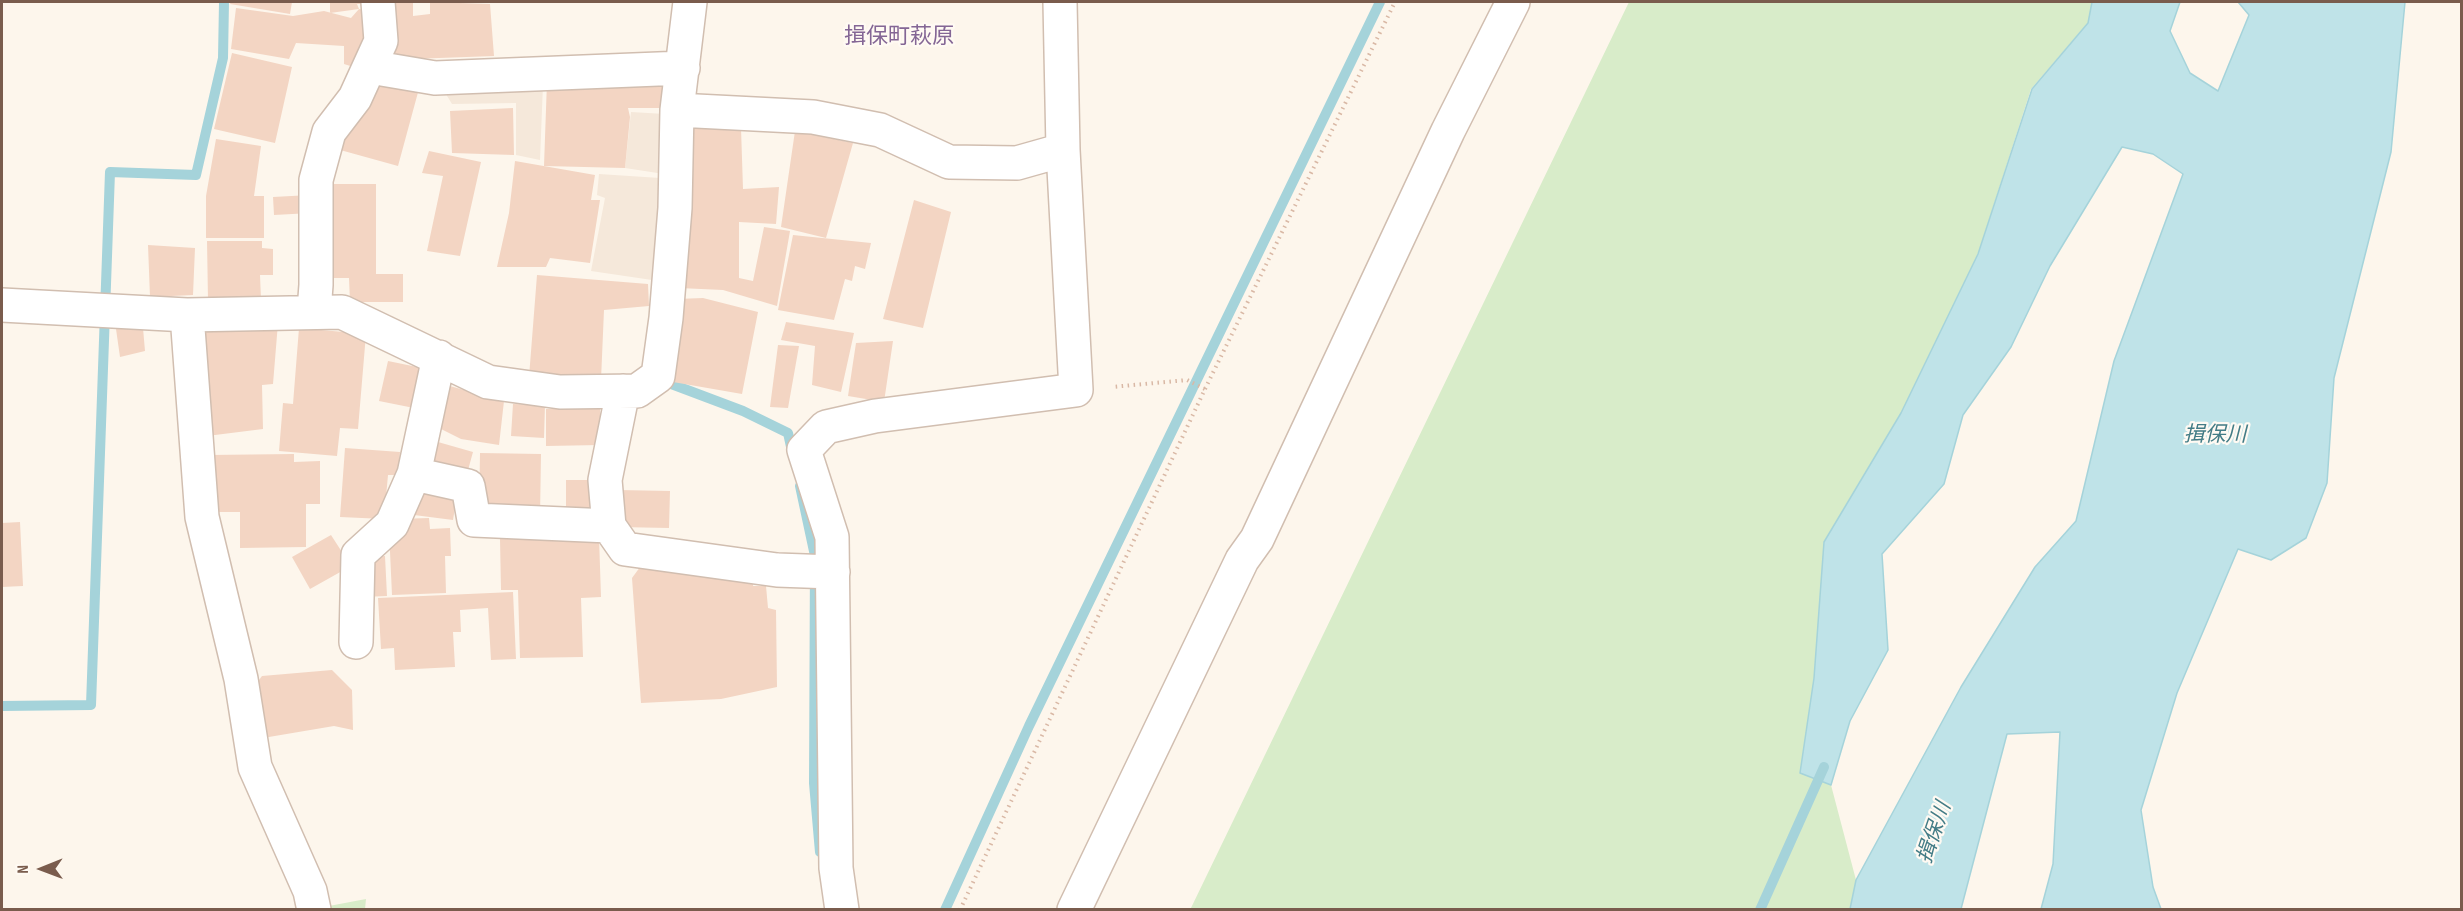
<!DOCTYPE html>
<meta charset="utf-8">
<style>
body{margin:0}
#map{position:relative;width:2463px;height:911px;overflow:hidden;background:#fdf6ec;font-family:"Sofia Sans Condensed",sans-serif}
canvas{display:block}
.frame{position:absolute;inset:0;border:3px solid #7a5c4d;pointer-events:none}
.north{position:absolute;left:12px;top:839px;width:60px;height:60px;-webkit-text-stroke:4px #fffaf3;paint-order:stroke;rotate:269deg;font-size:16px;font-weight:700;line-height:24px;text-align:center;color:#7a5c4d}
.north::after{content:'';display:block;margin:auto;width:21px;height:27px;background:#7a5c4d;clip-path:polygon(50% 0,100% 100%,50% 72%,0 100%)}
</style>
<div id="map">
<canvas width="2463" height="911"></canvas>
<div class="frame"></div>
<div class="north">N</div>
</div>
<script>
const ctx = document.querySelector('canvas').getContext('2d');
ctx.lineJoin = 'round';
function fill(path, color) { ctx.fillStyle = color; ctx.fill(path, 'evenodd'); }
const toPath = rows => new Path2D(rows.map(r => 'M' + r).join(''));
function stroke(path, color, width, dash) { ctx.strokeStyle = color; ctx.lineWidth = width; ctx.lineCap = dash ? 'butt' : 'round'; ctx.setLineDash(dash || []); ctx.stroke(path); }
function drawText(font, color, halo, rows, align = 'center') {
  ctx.font = font + ' "Sofia Sans Condensed","Noto Sans JP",sans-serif'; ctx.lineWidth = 4.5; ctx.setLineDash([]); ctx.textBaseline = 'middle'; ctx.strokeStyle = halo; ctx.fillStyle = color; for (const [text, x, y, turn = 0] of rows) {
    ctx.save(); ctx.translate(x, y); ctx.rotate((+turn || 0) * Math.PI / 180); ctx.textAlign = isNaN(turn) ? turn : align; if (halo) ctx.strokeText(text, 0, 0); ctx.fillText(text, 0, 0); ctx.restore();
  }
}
fill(toPath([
 [543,84,540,160,516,155,516,103,452,104,441,86],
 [631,112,665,114,664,174,625,168],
 [599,174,660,178,659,231,652,280,591,271,605,198,597,195]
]), '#f5e8da');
fill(toPath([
 [1629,2,2092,2,2088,23,2031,89,1978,254,1901,413,1824,542,1814,678,1800,773,1831,785,1856,880,1850,909,1190,910],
 [366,899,365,909,330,909,329,906]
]), '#d8ecc9');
const water = toPath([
 [2092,2,2180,2,2170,31,2190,73,2218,91,2249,15,2238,2,2405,2,2391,152,2334,378,2327,483,2306,538,2271,560,2238,549,2177,693,2141,810,2153,887,2161,909,2041,909,2053,864,2060,732,2007,734,1961,909,1850,909,1856,880,1961,687,2035,567,2076,521,2114,361,2183,174,2153,154,2122,147,2050,266,2011,347,1963,415,1944,484,1882,554,1888,650,1850,721,1831,785,1800,773,1814,678,1824,542,1901,413,1978,254,2032,89,2088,23,2092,2]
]);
fill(water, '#bfe3e8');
stroke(water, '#a5d3da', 1.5);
stroke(toPath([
 [666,377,666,382,743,411,788,433,793,456],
 [800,486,815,556,814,783,820,852],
 [2,706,91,705,110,172,196,175,223,58,224,2],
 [945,910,1029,726,1380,2],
 [1760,910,1824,767]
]), '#a5d3da', 10);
fill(toPath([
 [231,2,292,2,290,14,230,4],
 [330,2,366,2,366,4,357,4,359,9,330,13],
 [384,2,413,2,413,16,430,14,430,2,490,4,494,56,384,60],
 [236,8,293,16,324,11,351,18,359,9,374,12,366,71,344,64,344,46,296,43,289,59,231,49],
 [232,53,292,67,275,143,214,129],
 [372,72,420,85,398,166,333,148,341,118,358,123],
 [668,79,668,108,628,108,630,117,625,168,544,166,547,81],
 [513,108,514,155,452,153,450,111],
 [690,122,741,128,743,189,779,187,776,224,739,222,739,278,753,281,764,227,790,231,777,306,723,290,679,288],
 [795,131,853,143,826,238,781,227],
 [216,139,261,146,254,196,264,196,264,238,206,238,206,196],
 [429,151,481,162,460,256,427,251,443,176,422,173],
 [515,161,595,175,591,200,600,200,590,263,550,258,546,267,497,267,509,213],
 [321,184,376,184,376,274,403,274,403,302,350,302,349,278,321,278],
 [310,195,311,213,274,215,273,197],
 [914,200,951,212,923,328,883,319],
 [793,235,871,243,865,269,855,266,852,281,845,279,834,320,778,310],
 [207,241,262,241,262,248,273,249,273,275,260,275,261,300,208,300],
 [148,245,195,248,193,295,150,297],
 [537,275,648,284,649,306,604,310,601,380,529,377],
 [703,298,758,312,742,394,673,382,677,299],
 [786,322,854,333,841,392,812,385,815,346,781,340],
 [278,323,273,384,262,385,263,429,207,436,203,325],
 [143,328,145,351,120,357,116,329],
 [299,328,366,334,358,429,340,428,337,456,279,451,283,403,293,404],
 [893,341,884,402,848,396,856,343],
 [778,345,799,346,788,408,770,407],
 [388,361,427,369,419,409,379,401],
 [439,383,504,401,499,445,461,439,431,424],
 [513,404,545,405,544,438,511,436],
 [546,409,600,409,600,445,546,446],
 [438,442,473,452,465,481,430,472],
 [345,448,400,452,398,475,388,475,384,519,340,517],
 [480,453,541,454,540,516,479,516],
 [294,454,294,462,320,461,320,504,306,504,306,547,240,548,240,512,210,512,209,455],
 [566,480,596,480,597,518,566,518],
 [419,483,458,489,453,520,414,515],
 [618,490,670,491,669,528,618,527],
 [429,518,430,529,450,528,451,556,445,556,446,593,392,595,389,530,398,519],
 [20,522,23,586,2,587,2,523],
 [331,535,351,566,310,589,292,557],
 [599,537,601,597,581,598,583,657,520,658,518,590,501,590,500,539],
 [385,556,387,596,363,597,361,558],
 [643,563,754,575,753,586,766,586,768,608,776,610,777,687,721,699,641,703,632,578],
 [513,592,516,659,491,660,488,608,460,610,461,632,453,632,455,667,395,670,394,648,381,649,378,598],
 [332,670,352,690,353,730,334,726,257,739,247,696,262,676]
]), '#f3d5c3');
const minor = toPath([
 [370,67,435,78,683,68],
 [677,110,813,117,880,130,949,162,1017,163,1063,150],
 [2,305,187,315,342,312,488,382,560,392,637,391,658,376,666,318,675,208,677,110,690,2],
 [314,311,316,285,316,180,329,132,355,98,381,41,378,2],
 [187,315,202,517,241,679,255,767,310,891,314,910],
 [623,391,605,480,609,526,625,549,777,570,833,572],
 [414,474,468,486,474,520,609,526],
 [356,642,358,555,392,524,414,474,439,357],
 [842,910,836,868,832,537,804,450,826,427,875,416,1076,390,1063,150,1060,2],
 [1074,910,1242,560,1257,539,1448,131,1513,2]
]);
stroke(minor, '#d1beb0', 36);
stroke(toPath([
 [1205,389,1395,2],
 [960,910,1205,389,1187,380,1112,387]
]), '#d9b8a5', 4, [1.5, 4.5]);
stroke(minor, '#fff', 33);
drawText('italic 21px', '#437c86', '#fffaf3', [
 ["揖保川",2215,436],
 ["揖保川",1935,833,-71]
]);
drawText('22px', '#846695', '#fffaf3', [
 ["揖保町萩原",899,37]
]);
</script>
